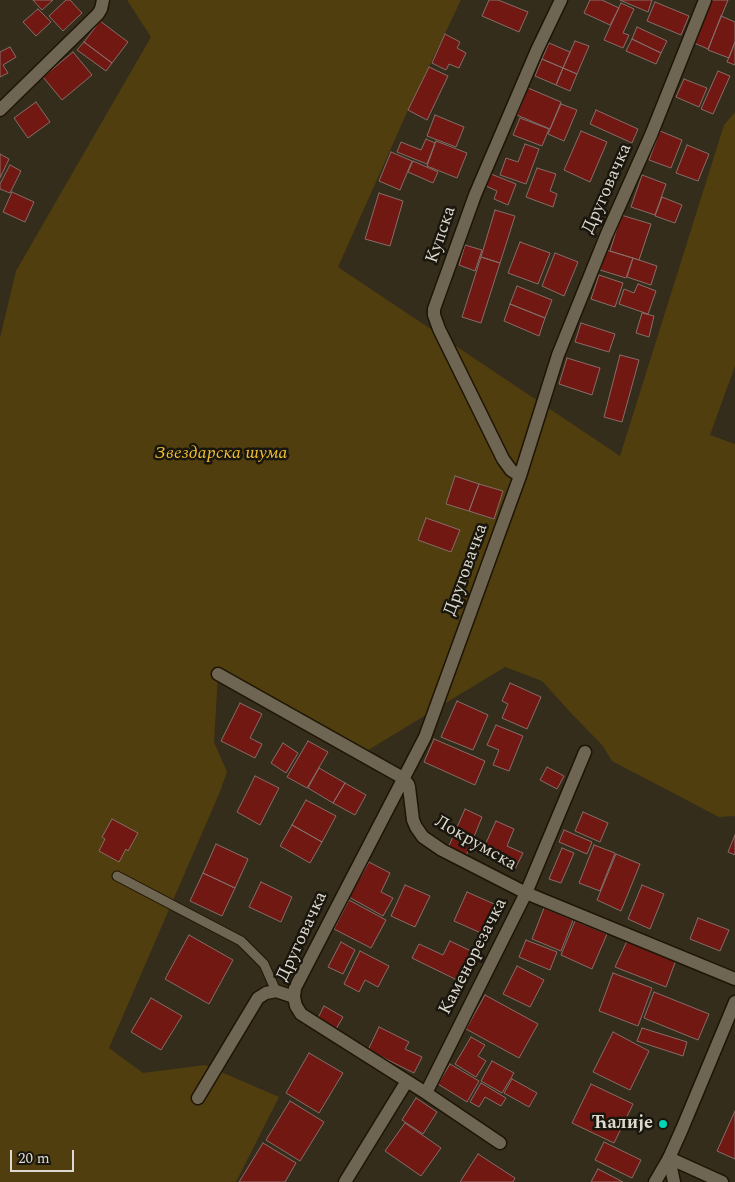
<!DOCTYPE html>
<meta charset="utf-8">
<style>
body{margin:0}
#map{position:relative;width:735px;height:1182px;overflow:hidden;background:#352d1c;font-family:Spectral,serif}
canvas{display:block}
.scale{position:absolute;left:10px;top:1150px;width:64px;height:22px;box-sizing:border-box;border:2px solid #ded9ce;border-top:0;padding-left:6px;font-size:15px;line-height:18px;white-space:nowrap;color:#ded9ce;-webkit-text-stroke:4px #19160e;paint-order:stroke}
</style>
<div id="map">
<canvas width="735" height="1182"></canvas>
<div class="scale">20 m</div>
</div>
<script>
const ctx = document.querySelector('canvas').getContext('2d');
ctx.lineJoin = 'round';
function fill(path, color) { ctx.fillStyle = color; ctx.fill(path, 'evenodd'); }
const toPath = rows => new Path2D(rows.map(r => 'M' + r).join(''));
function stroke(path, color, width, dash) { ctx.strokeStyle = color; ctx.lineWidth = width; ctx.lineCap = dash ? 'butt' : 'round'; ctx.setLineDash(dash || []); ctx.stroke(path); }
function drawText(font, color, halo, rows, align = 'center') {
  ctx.font = font + ' Spectral,serif'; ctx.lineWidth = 5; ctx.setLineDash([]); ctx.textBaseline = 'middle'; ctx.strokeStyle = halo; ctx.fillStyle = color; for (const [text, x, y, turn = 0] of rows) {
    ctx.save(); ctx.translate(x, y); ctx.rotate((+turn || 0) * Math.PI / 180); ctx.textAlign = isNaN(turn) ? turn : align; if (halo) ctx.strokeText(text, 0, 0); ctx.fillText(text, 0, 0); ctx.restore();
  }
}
fill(toPath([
 [127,0,461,0,408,110,338,267,620,456,724,125,735,112,735,366,710,435,735,444,735,816,719,817,612,761,603,746,571,713,542,681,505,667,365,752,218,674,214,742,227,772,219,794,109,1048,143,1073,205,1065,279,1097,236,1182,0,1182,0,338,16,271,151,37]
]), '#503e0e');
const building = toPath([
 [33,0,53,0,42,10,33,0],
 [66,0,70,0,82,13,63,31,49,16,66,0],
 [489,0,498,0,528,12,519,32,482,16,489,0],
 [590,0,602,0,619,8,610,25,584,13,590,0],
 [620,0,652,0,648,12,620,0],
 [711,0,728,0,708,49,694,43,711,0],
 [655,2,689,16,681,35,647,21,655,2],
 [621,3,634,9,623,33,629,35,623,48,604,40,621,3],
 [38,9,51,22,36,36,23,22,38,9],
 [721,16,735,22,735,42,729,58,708,50,721,16],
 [100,21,128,42,112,63,84,42,100,21],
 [637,27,667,41,661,53,632,39,637,27],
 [445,34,460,42,457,48,466,53,459,68,449,64,446,70,432,63,445,34],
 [632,39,661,53,656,64,626,51,632,39],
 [575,41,589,46,577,74,563,68,575,41],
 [84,42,112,63,106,71,77,50,84,42],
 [735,42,735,65,727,62,735,42],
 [549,43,570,52,563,68,542,59,549,43],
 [10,47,16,57,3,65,8,73,0,77,0,52,10,47],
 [73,52,92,75,62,100,43,77,73,52],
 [542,59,563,68,556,85,535,76,542,59],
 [429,67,448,76,427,120,408,110,429,67],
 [563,68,577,74,570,91,556,85,563,68],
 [718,71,730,76,713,114,701,109,718,71],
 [684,79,707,88,699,107,676,97,684,79],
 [528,88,561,102,550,129,517,115,528,88],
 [36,102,50,122,28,138,14,118,36,102],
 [561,104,577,110,564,141,548,134,561,104],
 [596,110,638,129,632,143,590,124,596,110],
 [435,115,464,127,456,147,427,136,435,115],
 [520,118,549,129,542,146,513,135,520,118],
 [581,131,607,142,590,182,564,170,581,131],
 [660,131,682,140,671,168,649,160,660,131],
 [426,139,435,143,427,164,397,152,401,142,421,150,426,139],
 [436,141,467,153,457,178,427,166,436,141],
 [525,144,539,149,526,184,500,175,506,158,518,162,525,144],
 [687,145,709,154,698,181,676,173,687,145],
 [391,152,412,161,400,190,379,181,391,152],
 [0,154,9,159,0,178,0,154],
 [413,161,438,172,433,183,408,172,413,161],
 [10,165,21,171,10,193,0,189,0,184,10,165],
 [537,168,556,174,550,191,557,194,553,207,526,197,537,168],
 [491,174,516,184,508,205,494,199,497,191,486,186,491,174],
 [642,175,666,184,655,215,631,207,642,175],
 [12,192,34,202,25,222,3,212,12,192],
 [379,193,403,201,390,246,365,239,379,193],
 [662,197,682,205,675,223,655,216,662,197],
 [495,210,515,216,500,263,481,257,495,210],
 [621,215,651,224,639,260,610,251,621,215],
 [520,242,550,253,538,284,508,273,520,242],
 [465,245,482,250,475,271,459,265,465,245],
 [606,250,633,258,626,278,600,270,606,250],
 [555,253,578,262,564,296,542,286,555,253],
 [481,257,500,263,481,323,462,317,481,257],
 [633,258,657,266,651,285,627,277,633,258],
 [599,275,623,283,615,307,591,299,599,275],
 [638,284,656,291,648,314,619,304,624,289,634,293,638,284],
 [517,286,552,300,545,318,510,304,517,286],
 [510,304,545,318,539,336,504,321,510,304],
 [642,313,654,316,649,337,636,333,642,313],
 [581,323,615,334,609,352,575,342,581,323],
 [620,355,639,360,622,422,604,417,620,355],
 [567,358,600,368,592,395,559,384,567,358],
 [455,476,479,484,469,511,446,504,455,476],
 [479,484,503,491,494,519,469,511,479,484],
 [426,518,460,530,451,552,418,540,426,518],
 [510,683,541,697,527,729,502,718,508,704,502,701,510,683],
 [457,701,488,715,473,750,441,737,457,701],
 [240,703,262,714,250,738,262,744,255,758,221,741,240,703],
 [496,725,523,736,509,771,493,765,499,750,487,745,496,725],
 [434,739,485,761,475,785,424,762,434,739],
 [308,741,328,752,307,788,287,777,308,741],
 [283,743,298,753,286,773,271,763,283,743],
 [547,767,564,776,557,789,540,780,547,767],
 [319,768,345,783,333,803,308,788,319,768],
 [255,776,279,788,260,825,237,812,255,776],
 [345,783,366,795,355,815,333,803,345,783],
 [306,800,336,816,322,842,292,825,306,800],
 [465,809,482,817,466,856,448,848,465,809],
 [583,812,608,823,600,842,575,831,583,812],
 [112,819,138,833,128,851,126,849,119,862,99,851,105,839,102,837,112,819],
 [496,821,514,829,507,846,523,853,515,869,481,854,496,821],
 [292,825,322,842,310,863,280,846,292,825],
 [564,830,592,842,587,854,559,842,564,830],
 [735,835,735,855,728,852,735,835],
 [216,844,248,859,235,888,203,873,216,844],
 [594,845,615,853,600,891,579,883,594,845],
 [562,848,574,853,561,883,549,879,562,848],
 [616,854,640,864,621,911,597,900,616,854],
 [369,862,390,873,381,892,393,898,383,916,349,897,369,862],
 [203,873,235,888,222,916,190,901,203,873],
 [261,882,292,897,281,922,249,907,261,882],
 [405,885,430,896,415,927,391,916,405,885],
 [642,885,664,894,650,929,628,919,642,885],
 [467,892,494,904,481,933,454,921,467,892],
 [349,900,386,920,371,948,334,929,349,900],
 [544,908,573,920,561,951,532,939,544,908],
 [698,918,729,930,720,951,690,939,698,918],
 [575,921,607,934,592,969,561,955,575,921],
 [189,935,233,960,209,1004,165,979,189,935],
 [526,940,557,952,550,970,519,957,526,940],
 [450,941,471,951,457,980,412,958,419,944,443,955,450,941],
 [627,941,676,960,666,987,615,967,627,941],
 [341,942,355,950,343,974,328,967,341,942],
 [360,951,389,966,378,987,365,980,359,992,344,984,360,951],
 [517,966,544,980,530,1007,503,994,517,966],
 [613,973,652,988,638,1026,599,1011,613,973],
 [654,992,709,1014,698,1040,644,1018,654,992],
 [485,995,538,1024,519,1058,466,1029,485,995],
 [151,998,182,1016,161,1050,131,1032,151,998],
 [324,1006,343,1017,336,1029,318,1018,324,1006],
 [379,1027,409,1042,405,1049,422,1057,414,1073,368,1050,379,1027],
 [642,1028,687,1042,683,1056,637,1041,642,1028],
 [613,1032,649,1051,630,1090,593,1072,613,1032],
 [471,1037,485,1045,478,1056,486,1061,476,1077,455,1064,471,1037],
 [309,1053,343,1073,319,1113,286,1093,309,1053],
 [492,1061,514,1073,502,1093,481,1081,492,1061],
 [450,1064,479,1081,467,1102,438,1084,450,1064],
 [512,1079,537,1093,529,1107,504,1093,512,1079],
 [481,1083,506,1098,501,1106,485,1097,479,1107,470,1102,481,1083],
 [591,1084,633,1104,614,1143,572,1123,591,1084],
 [416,1098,437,1112,423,1134,402,1120,416,1098],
 [290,1101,324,1122,300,1161,266,1140,290,1101],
 [735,1111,735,1159,717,1151,735,1111],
 [405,1123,441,1148,421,1176,385,1151,405,1123],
 [604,1142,641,1160,632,1178,595,1160,604,1142],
 [263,1143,296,1163,285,1182,239,1182,263,1143],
 [478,1154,515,1178,513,1182,460,1182,478,1154],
 [598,1169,623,1182,591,1182,598,1169]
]);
fill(building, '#721812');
stroke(building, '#856d69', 1);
const service = toPath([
 [117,876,241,941,264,964,276,991]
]);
const minor = toPath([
 [0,110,98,14,101,9,103,0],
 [520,476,511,470,503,459,439,329,434,315,434,309,475,195,537,50,561,0],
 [218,674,403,778,408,784,409,787,413,820,416,827,423,837,442,850,526,893,735,979],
 [426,1093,526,893,585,752],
 [198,1098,258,998,266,993,276,991,294,997],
 [500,1143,426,1093,301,1014,296,1006,294,997,295,988,425,737,520,476,558,355,606,236,651,135,705,0],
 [669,1158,722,1182],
 [669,1158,674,1182],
 [345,1182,407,1081]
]);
const secondary = toPath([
 [655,1182,669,1158,682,1129,735,1002]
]);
stroke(service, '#1d1505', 11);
stroke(minor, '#1d1505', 15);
stroke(secondary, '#1d1505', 15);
stroke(service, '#6e6552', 9);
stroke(minor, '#6e6552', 12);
stroke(secondary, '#6e6552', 12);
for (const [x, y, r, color] of [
 [663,1124,5,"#00d5b7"]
]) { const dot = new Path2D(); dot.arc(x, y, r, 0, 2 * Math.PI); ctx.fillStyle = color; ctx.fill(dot); stroke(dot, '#19160e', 2); }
drawText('18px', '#ded9ce', '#19160e', [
 ["Друговачка",608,189,-66],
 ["Купска",442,235,-71],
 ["Друговачка",467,570,-70],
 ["Локрумска",475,844,30],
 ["Друговачка",303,937,-65],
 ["Каменорезачка",474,957,-63]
]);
drawText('italic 18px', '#f0bc30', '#19160e', [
 ["Звездарска шума",221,454]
]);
drawText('bold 18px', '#ded9ce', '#19160e', [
 ["Ћалије",653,1124]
], 'right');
</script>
